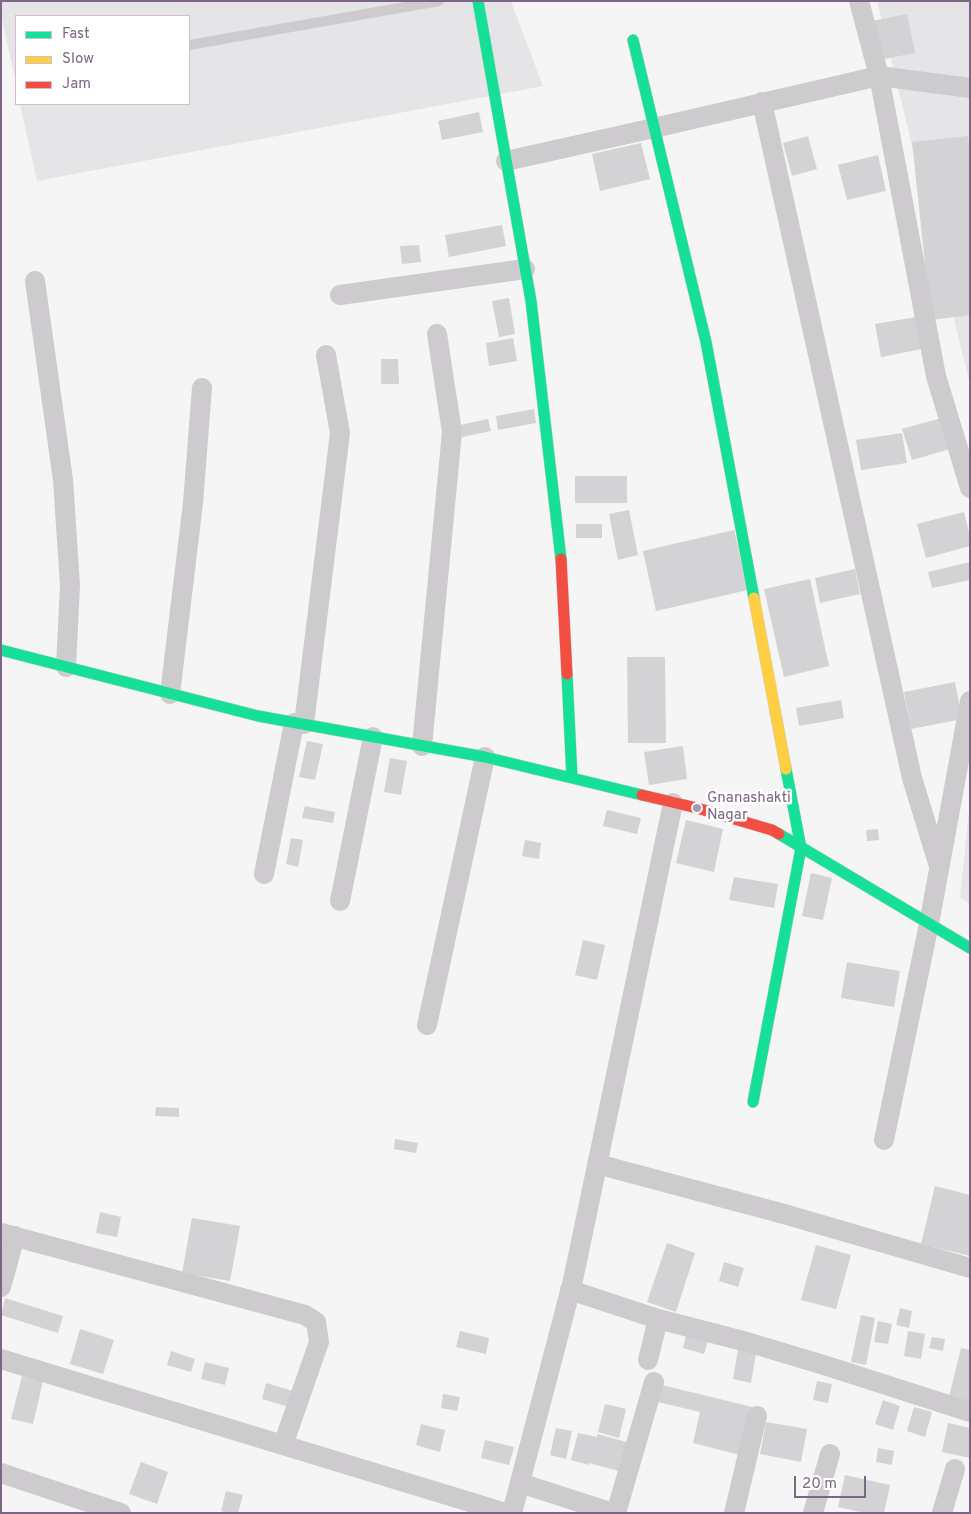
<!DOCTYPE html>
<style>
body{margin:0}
#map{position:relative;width:971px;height:1514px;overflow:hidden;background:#f4f5f4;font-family:Overpass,sans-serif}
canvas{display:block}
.frame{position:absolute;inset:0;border:2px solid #7c6782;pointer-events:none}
.legend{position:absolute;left:15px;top:15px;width:175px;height:90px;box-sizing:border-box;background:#fff;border:1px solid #cbc2cd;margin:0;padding:6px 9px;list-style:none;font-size:15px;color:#7c6782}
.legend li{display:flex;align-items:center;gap:10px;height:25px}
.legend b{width:25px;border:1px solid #cbc2cd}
.scale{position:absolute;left:794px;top:1476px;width:72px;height:22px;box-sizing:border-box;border:2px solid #7c6782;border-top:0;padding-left:6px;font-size:15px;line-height:18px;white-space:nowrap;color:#7c6782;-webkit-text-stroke:4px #fff;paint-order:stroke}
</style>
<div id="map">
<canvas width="971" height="1514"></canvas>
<div class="frame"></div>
<ul class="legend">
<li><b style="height:6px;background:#16e098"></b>Fast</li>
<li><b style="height:6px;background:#ffcf43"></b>Slow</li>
<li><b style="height:6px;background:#f24e42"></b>Jam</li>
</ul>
<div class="scale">20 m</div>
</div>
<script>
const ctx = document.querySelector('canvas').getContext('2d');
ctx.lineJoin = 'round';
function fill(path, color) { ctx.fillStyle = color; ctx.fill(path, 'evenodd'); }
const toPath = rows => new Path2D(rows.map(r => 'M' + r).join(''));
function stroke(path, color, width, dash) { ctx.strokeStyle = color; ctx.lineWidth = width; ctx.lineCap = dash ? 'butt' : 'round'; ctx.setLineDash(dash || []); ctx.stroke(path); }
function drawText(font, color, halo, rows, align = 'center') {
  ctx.font = font + ' Overpass,sans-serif'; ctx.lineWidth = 5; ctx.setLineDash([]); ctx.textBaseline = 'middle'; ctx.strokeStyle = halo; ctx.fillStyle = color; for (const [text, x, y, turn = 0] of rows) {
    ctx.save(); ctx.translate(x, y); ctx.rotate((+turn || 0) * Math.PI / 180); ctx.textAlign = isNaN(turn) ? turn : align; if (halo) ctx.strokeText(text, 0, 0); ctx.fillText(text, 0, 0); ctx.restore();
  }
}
fill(toPath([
 [1,1,511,1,543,86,37,181,20,104,189,104,189,16,16,16,16,84,1,14],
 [877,1,970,1,970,385],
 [970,801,970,904,960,898]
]), '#e5e5e7');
fill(toPath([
 [907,14,915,53,879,60,872,21],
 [479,112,483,132,442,140,438,121],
 [808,136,817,169,792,176,783,143],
 [968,136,970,156,970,315,931,320,912,142],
 [641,143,650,179,600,191,592,154],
 [878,155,886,191,847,200,838,165],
 [502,225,506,246,449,257,445,235],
 [419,245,421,262,402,264,400,246],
 [509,298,515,334,499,337,492,301],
 [916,317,922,349,881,357,875,324],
 [513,338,517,361,489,366,486,343],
 [381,359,398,359,399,384,381,384],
 [534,409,536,423,498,430,496,416],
 [941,418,950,449,912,460,902,429],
 [488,419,491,431,462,437,460,425],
 [902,433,907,463,861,470,856,440],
 [575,476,627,476,627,503,575,503],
 [629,510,638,555,618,560,609,514],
 [964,512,970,536,970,546,926,558,917,524],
 [576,524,602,524,602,538,576,538],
 [734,530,748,590,656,611,643,551],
 [970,562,970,580,932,588,928,572],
 [855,569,860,594,820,603,815,578],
 [810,579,829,666,784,677,764,589],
 [627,657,665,657,666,743,628,743],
 [955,682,962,719,911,729,904,692],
 [841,700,844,718,799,726,796,708],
 [307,741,323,744,315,780,299,777],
 [683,746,687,779,649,785,644,752],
 [390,758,407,761,401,795,384,792],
 [305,806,335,812,333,823,302,818],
 [607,810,641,818,637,834,603,826],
 [686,820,723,829,714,872,676,863],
 [878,829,879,840,867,841,866,830],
 [291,838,303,840,298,867,286,864],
 [525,840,541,843,539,859,522,856],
 [811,873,832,878,823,920,802,916],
 [734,877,778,884,774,908,729,900],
 [583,940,605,945,597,980,575,975],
 [847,962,900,971,894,1007,841,998],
 [156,1107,179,1108,179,1117,155,1116],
 [395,1139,418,1143,416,1153,394,1149],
 [935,1186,970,1195,970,1256,921,1244],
 [100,1212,121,1217,117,1237,96,1233],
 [192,1218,240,1226,230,1281,182,1273],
 [667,1243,695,1253,676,1312,647,1302],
 [816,1245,851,1255,836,1309,801,1300],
 [724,1262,744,1268,738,1287,719,1281],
 [5,1298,63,1316,58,1333,1,1315],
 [900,1308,912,1311,909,1328,896,1325],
 [861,1315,875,1318,866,1365,851,1362],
 [878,1321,892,1324,888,1344,874,1342],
 [80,1329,114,1340,103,1374,70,1364],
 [460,1331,489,1338,486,1354,456,1347],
 [687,1331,709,1337,704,1354,683,1348],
 [908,1331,925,1334,921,1359,904,1356],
 [932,1337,945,1339,943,1351,929,1348],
 [961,1348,970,1350,970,1403,949,1397],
 [738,1350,756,1354,751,1383,733,1379],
 [171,1351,195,1359,191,1372,167,1365],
 [205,1362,229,1368,225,1385,201,1379],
 [22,1376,43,1381,33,1424,11,1419],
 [817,1381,832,1384,828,1403,813,1400],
 [266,1383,293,1391,289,1407,262,1399],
 [662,1385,752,1407,740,1455,693,1443,700,1412,658,1402],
 [443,1394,460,1397,457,1411,441,1408],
 [883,1400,900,1406,893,1430,875,1424],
 [605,1404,626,1409,619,1438,598,1432],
 [914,1407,932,1412,925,1437,907,1431],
 [766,1422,807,1429,801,1462,760,1454],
 [948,1423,970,1428,970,1458,942,1452],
 [421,1424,445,1430,440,1452,416,1445],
 [556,1428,572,1431,566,1459,550,1455],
 [578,1433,597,1437,597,1434,634,1444,626,1473,589,1463,589,1465,571,1460],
 [485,1440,514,1447,509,1465,481,1458],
 [878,1448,894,1451,892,1465,876,1462],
 [141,1462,168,1472,157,1504,129,1494],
 [845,1475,890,1485,884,1513,865,1513,838,1507],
 [226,1491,243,1495,238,1513,228,1513,221,1511]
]), '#d3d2d4');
const fast = toPath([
 [478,1,531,301,561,559],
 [633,40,706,342,754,598],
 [1,650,258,716,485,757,642,795],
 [567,674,572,778],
 [779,834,970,948],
 [753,1102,801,848,786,769]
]);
const slow = toPath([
 [754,598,786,769]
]);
const jam = toPath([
 [561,559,567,674],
 [642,795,697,808,772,830,779,834]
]);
stroke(fast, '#d2d1d2', 12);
stroke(slow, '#d2d1d2', 12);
stroke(jam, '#d2d1d2', 12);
stroke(toPath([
 [189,45,439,1]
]), '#cdcbce', 10);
stroke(toPath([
 [859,1,879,76,936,376,970,488],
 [762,102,912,778,939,866],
 [506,161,654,128,879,76,970,88],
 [35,281,63,480,70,585,66,667],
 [340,295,525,269],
 [170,694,193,503,202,388],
 [304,724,340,433,326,355],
 [422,746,452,432,437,334],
 [264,874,294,723],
 [340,901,373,737],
 [427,1025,485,757],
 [884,1140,929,924,970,701],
 [597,1164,784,1214,970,1268],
 [1,1233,305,1315,316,1322,319,1342,283,1445],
 [1,1287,15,1236],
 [570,1290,658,1319,747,1342,827,1366,970,1412],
 [1,1359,506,1513],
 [648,1360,658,1319],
 [1,1473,121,1513],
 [520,1483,613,1513],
 [512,1513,573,1280,673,803],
 [616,1513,654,1382],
 [734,1513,757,1416],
 [813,1513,830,1454],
 [942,1513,955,1469]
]), '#cdcbce', 20);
stroke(fast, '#16e098', 11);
stroke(slow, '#ffcf43', 11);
stroke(jam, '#f24e42', 11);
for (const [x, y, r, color] of [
 [697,808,5,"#a699aa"]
]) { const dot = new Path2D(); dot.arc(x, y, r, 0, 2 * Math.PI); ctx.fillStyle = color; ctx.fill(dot); stroke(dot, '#fff', 2); }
drawText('15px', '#7c6782', '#fff', [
 ["Gnanashakti",707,799],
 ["Nagar",707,816]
], 'left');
</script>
